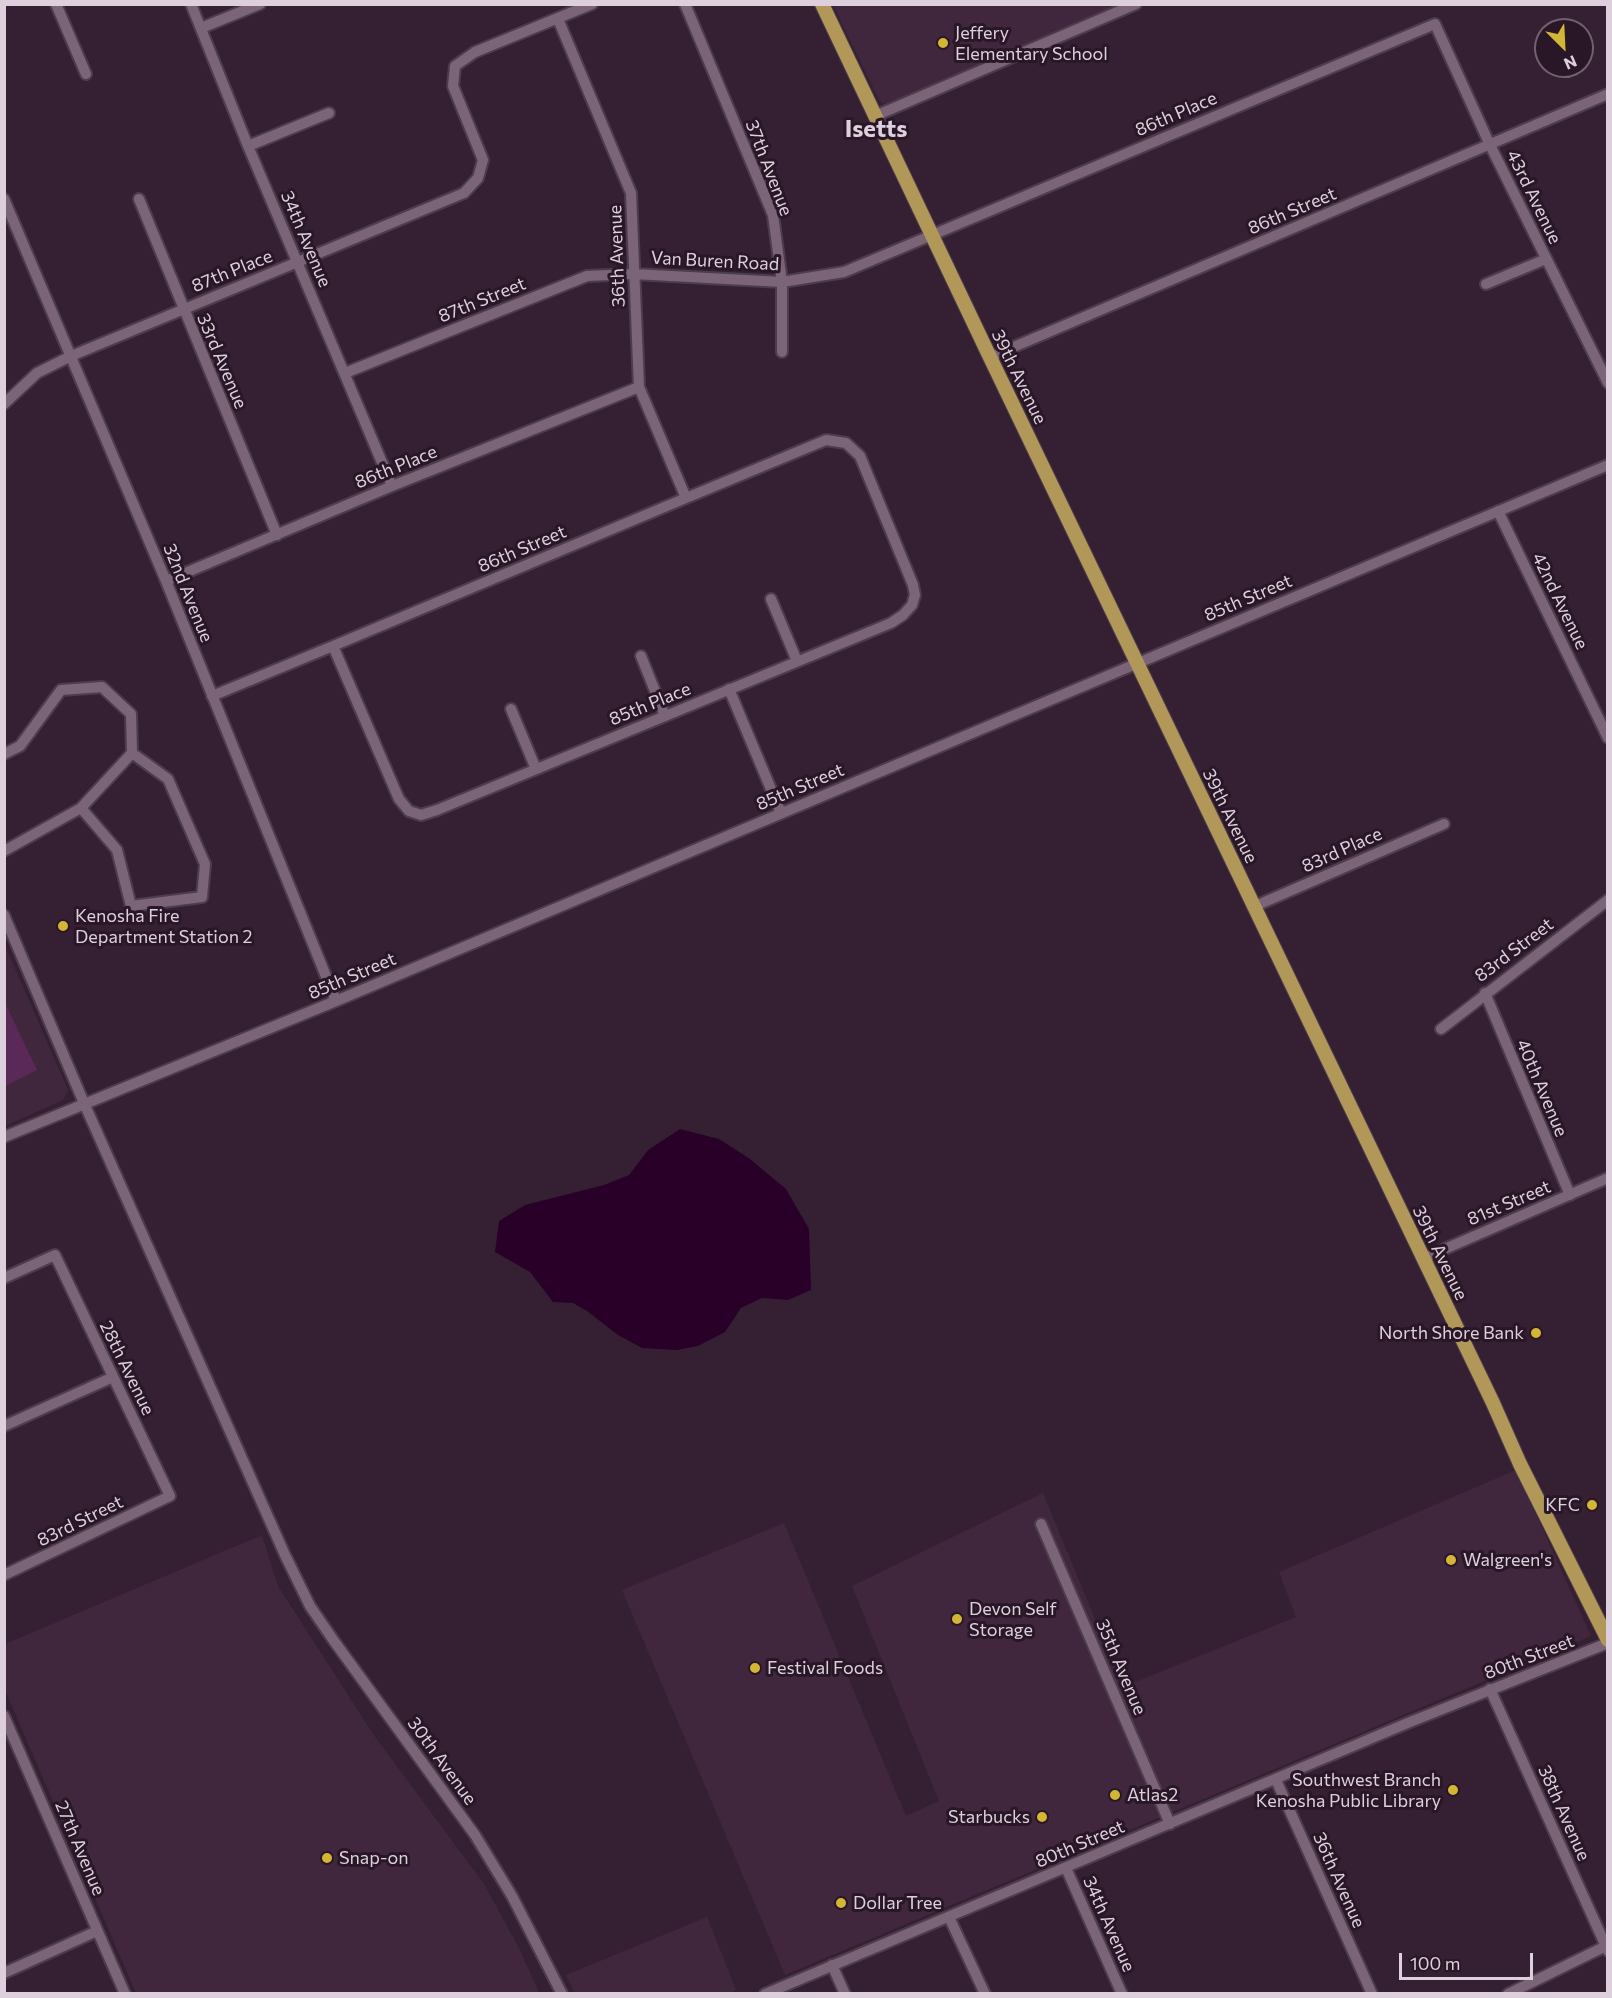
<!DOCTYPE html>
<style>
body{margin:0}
#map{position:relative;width:1612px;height:1998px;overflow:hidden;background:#342032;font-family:Commissioner,sans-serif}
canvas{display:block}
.frame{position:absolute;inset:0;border:6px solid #ddd0dc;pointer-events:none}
.north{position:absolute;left:1534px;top:18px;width:60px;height:60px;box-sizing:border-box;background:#291728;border:2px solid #716170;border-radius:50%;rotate:156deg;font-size:16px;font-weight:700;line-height:24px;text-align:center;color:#ddd0dc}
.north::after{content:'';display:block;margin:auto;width:21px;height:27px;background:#d4b635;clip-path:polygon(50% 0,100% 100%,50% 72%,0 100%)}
.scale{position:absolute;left:1399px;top:1953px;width:134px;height:27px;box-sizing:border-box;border:3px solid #ddd0dc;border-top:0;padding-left:8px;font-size:18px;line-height:21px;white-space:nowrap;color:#ddd0dc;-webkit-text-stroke:4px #291728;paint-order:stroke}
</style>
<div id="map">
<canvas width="1612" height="1998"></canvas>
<div class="frame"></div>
<div class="north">N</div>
<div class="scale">100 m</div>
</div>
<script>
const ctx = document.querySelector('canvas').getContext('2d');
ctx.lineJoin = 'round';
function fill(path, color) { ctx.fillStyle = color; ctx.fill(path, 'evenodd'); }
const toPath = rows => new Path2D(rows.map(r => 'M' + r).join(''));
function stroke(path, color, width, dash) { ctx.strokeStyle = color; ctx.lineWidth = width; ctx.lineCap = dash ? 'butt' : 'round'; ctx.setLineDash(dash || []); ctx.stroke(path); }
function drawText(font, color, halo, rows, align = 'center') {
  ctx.font = font + ' Commissioner,sans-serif'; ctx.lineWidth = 6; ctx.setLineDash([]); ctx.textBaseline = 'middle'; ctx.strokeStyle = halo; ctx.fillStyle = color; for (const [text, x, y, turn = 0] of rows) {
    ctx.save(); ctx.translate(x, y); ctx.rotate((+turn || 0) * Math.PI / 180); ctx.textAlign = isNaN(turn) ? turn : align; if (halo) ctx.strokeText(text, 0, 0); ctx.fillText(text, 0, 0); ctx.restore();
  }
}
fill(toPath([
 [833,5,1125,5,888,104,882,103,879,100],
 [4,943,68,1090,63,1100,5,1126],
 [1516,1470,1591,1636,785,1975,622,1590,784,1523,906,1816,939,1801,852,1586,1043,1493,1123,1687,1296,1617,1279,1572],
 [262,1535,278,1586,373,1734,484,1884,520,1950,539,1993,136,1993,5,1690,5,1644],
 [707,1917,736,1990,729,1994,575,1993,566,1975]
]), '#40273e');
fill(toPath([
 [4,1001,37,1070,5,1086,4,1086]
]), '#5a2957');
fill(toPath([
 [680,1129,719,1139,750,1159,786,1189,809,1229,811,1290,788,1300,762,1298,741,1308,725,1332,698,1346,677,1350,642,1348,618,1335,587,1311,573,1303,553,1302,530,1272,495,1252,499,1221,525,1205,604,1185,629,1175,648,1150]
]), '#290028');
const minor = toPath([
 [56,4,86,74],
 [191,4,248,146,392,486],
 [685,4,773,215,782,282,782,352],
 [558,19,631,193,639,387,686,498],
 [201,28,260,4],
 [875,116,1136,4],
 [248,146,329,113],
 [4,199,166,581,336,1001],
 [139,199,277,535],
 [1486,284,1546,259],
 [990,357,1608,94],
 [345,373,587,276,634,274,782,282,844,272,1435,24,1490,145,1608,383],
 [4,404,37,373,71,356,464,193,478,178,483,160,453,86,455,66,475,52,592,4],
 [1498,511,1608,738],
 [166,581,392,486,639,387],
 [771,599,797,661],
 [641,656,665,716],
 [729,689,781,813],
 [212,696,333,646,686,498,826,440,846,443,860,456,913,585,915,595,912,605,903,615,891,623,437,810,421,815,409,811,399,799,333,646],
 [511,709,536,769],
 [4,754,20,746,61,690,102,687,131,714,132,753,168,779,205,864,202,897,131,906,117,850,81,808],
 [4,851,81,808,132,753],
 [1253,907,1444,824],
 [4,915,84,1103,285,1555,310,1606,334,1641,475,1835,512,1896,562,1994],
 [1485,993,1570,1195],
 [1441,1029,1608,900],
 [4,1137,336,1001,1608,465],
 [1424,1258,1608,1178],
 [4,1278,55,1255,170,1496,4,1575],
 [4,1426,113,1377],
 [1041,1524,1170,1824],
 [1490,1689,1608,1951],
 [4,1716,125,1994],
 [1276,1780,1372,1994],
 [1066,1868,1122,1994],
 [949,1917,985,1994],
 [832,1965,845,1994],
 [4,1973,97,1931],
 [765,1994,1410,1722,1608,1643],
 [1508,1994,1608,1945]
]);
const major = toPath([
 [822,4,987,351,1493,1403,1520,1464,1608,1640]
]);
stroke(minor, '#4d3d4c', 14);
stroke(major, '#4d3d4c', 16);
stroke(minor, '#7b6478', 10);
stroke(major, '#b29858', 14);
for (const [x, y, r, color] of [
 [943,43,6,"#d4b635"],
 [63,926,6,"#d4b635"],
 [1536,1333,6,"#d4b635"],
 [1592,1505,6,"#d4b635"],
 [1451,1560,6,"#d4b635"],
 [957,1619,6,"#d4b635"],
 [755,1668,6,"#d4b635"],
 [1453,1790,6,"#d4b635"],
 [1115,1795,6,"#d4b635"],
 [1042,1817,6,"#d4b635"],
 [327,1858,6,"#d4b635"],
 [841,1903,6,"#d4b635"]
]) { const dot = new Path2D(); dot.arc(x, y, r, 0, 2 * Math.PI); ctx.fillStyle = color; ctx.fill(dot); stroke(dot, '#291728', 2); }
drawText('18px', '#ddd0dc', '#291728', [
 ["Jeffery",955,33],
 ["Elementary School",955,54],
 ["Kenosha Fire",75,916],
 ["Department Station 2",75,937],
 ["North Shore Bank",1524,1333,"right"],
 ["KFC",1580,1505,"right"],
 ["Walgreen's",1463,1560],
 ["Devon Self",969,1609],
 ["Storage",969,1630],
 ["Festival Foods",767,1668],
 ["Southwest Branch",1441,1780,"right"],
 ["Kenosha Public Library",1441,1801,"right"],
 ["Atlas2",1127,1795],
 ["Starbucks",1030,1817,"right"],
 ["Snap-on",339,1858],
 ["Dollar Tree",853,1903]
], 'left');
drawText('18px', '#ddd0dc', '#291728', [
 ["86th Place",1176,114,-23],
 ["37th Avenue",769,168,69],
 ["43rd Avenue",1534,197,64],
 ["86th Street",1292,211,-23],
 ["34th Avenue",306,239,67],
 ["36th Avenue",617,256,-92],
 ["Van Buren Road",715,261,3],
 ["87th Place",232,271,-22],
 ["87th Street",482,300,-22],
 ["33rd Avenue",222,361,67],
 ["39th Avenue",1019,377,64],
 ["86th Place",396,467,-22],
 ["86th Street",522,549,-23],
 ["32nd Avenue",188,593,68],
 ["85th Street",1248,598,-23],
 ["42nd Avenue",1560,601,64],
 ["85th Place",650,704,-22],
 ["85th Street",800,787,-23],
 ["39th Avenue",1230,816,64],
 ["83rd Place",1342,850,-24],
 ["83rd Street",1514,950,-37],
 ["85th Street",352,976,-23],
 ["40th Avenue",1542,1088,67],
 ["81st Street",1509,1203,-23],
 ["39th Avenue",1440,1253,64],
 ["28th Avenue",127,1368,64],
 ["83rd Street",80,1521,-26],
 ["80th Street",1529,1657,-21],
 ["35th Avenue",1121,1667,67],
 ["30th Avenue",442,1761,54],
 ["38th Avenue",1564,1813,66],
 ["80th Street",1080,1844,-23],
 ["27th Avenue",80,1848,67],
 ["36th Avenue",1339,1880,66],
 ["34th Avenue",1109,1924,66]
]);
drawText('bold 24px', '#ddd0dc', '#291728', [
 ["Isetts",876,129]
]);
</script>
